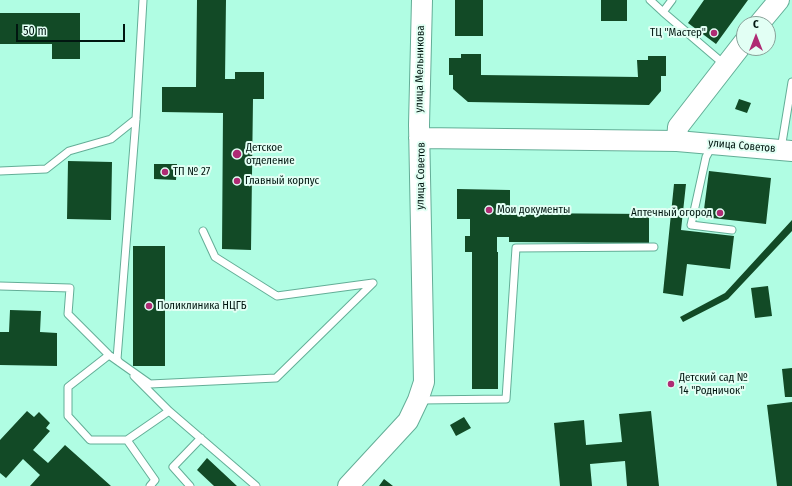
<!DOCTYPE html>
<meta charset="utf-8">
<style>
body{margin:0}
#map{position:relative;width:792px;height:486px;overflow:hidden;background:#b0fde3;font-family:"Fira Sans Condensed",sans-serif}
canvas{display:block}
.north{position:absolute;left:736px;top:16px;width:40px;height:40px;box-sizing:border-box;background:#e2fff4;border:1px solid #88a299;border-radius:50%;rotate:0deg;font-size:11px;font-weight:700;line-height:16px;text-align:center;color:#011610}
.north::after{content:'';display:block;margin:auto;width:14px;height:18px;background:#af2b74;clip-path:polygon(50% 0,100% 100%,50% 72%,0 100%)}
.scale{position:absolute;left:16px;top:24px;width:109px;height:18px;box-sizing:border-box;border:2px solid #011610;border-top:0;padding-left:5px;font-size:12px;line-height:14px;white-space:nowrap;color:#011610;-webkit-text-stroke:3px #e2fff4;paint-order:stroke}
</style>
<div id="map">
<canvas width="792" height="486"></canvas>
<div class="north">С</div>
<div class="scale">50 m</div>
</div>
<script>
const ctx = document.querySelector('canvas').getContext('2d');
ctx.lineJoin = 'round';
function fill(path, color) { ctx.fillStyle = color; ctx.fill(path, 'evenodd'); }
const toPath = rows => new Path2D(rows.map(r => 'M' + r).join(''));
function stroke(path, color, width, dash) { ctx.strokeStyle = color; ctx.lineWidth = width; ctx.lineCap = dash ? 'butt' : 'round'; ctx.setLineDash(dash || []); ctx.stroke(path); }
function drawText(font, color, halo, rows, align = 'center') {
  ctx.font = font + ' "Fira Sans Condensed",sans-serif'; ctx.lineWidth = 4; ctx.setLineDash([]); ctx.textBaseline = 'middle'; ctx.strokeStyle = halo; ctx.fillStyle = color; for (const [text, x, y, turn = 0] of rows) {
    ctx.save(); ctx.translate(x, y); ctx.rotate((+turn || 0) * Math.PI / 180); ctx.textAlign = isNaN(turn) ? turn : align; if (halo) ctx.strokeText(text, 0, 0); ctx.fillText(text, 0, 0); ctx.restore();
  }
}
fill(toPath([
 [197,0,226,0,225,79,235,79,235,72,264,72,264,99,253,99,251,250,222,249,223,113,162,112,162,87,196,87],
 [455,0,483,0,483,36,455,36],
 [601,0,627,0,627,21,601,21],
 [704,0,748,0,716,44,688,23],
 [0,13,80,13,80,59,52,59,52,44,0,44],
 [461,54,481,54,481,75,638,77,637,60,648,60,648,56,666,56,666,76,661,76,661,91,649,105,468,102,453,89,453,75,449,75,449,58,461,58],
 [739,99,751,103,747,113,735,109],
 [68,161,112,162,111,220,67,219],
 [154,164,177,164,176,180,154,179],
 [709,171,771,178,766,224,703,217],
 [674,184,686,184,681,230,734,236,730,269,687,264,683,296,663,293],
 [457,189,510,190,510,213,649,214,649,243,509,242,509,237,497,237,497,252,498,252,498,389,472,389,472,252,465,252,465,236,470,236,470,219,457,219],
 [792,220,792,231,728,299,683,322,680,317,725,293],
 [133,246,165,246,165,366,133,366],
 [768,286,772,316,755,318,751,288],
 [10,310,41,311,40,332,57,333,57,366,0,365,0,332,9,332],
 [792,368,792,397,785,397,782,369],
 [792,402,792,486,777,486,767,405],
 [27,411,34,417,39,412,50,423,46,428,50,431,33,450,48,463,65,445,111,486,30,486,40,475,23,459,6,478,0,473,0,440],
 [651,411,659,486,627,486,625,461,590,464,592,486,560,486,554,423,584,420,586,445,622,442,619,414],
 [464,417,471,428,456,436,450,425],
 [207,458,237,486,214,486,197,470],
 [384,479,393,486,379,486]
]), '#124a26');
const lane = toPath([
 [650,0,663,12],
 [672,0,663,12,725,65],
 [712,146,706,157,691,225,732,230],
 [781,149,792,82],
 [0,171,46,169,69,151,111,139,136,119],
 [0,286,70,288,68,314,109,355,150,384,276,378,373,283,277,296,215,257,203,231],
 [109,355,68,387,68,416,90,440,127,440,169,411],
 [119,362,117,359,136,119,143,0],
 [134,376,169,411,256,486],
 [421,400,506,399,516,248,654,247],
 [127,440,155,480,150,486],
 [190,486,173,467,201,438]
]);
const secondary = toPath([
 [759,24,779,0],
 [419,138,677,141,792,151],
 [677,141,678,127,744,42],
 [348,486,408,421,418,400,424,382,419,125,422,0]
]);
stroke(lane, '#63ae97', 9);
stroke(secondary, '#63ae97', 22);
stroke(lane, '#fff', 7);
stroke(secondary, '#fff', 20);
for (const [x, y, r, color] of [
 [714,33,4,"#af2b74"],
 [237,154,5,"#af2b74"],
 [165,172,4,"#af2b74"],
 [237,181,4,"#af2b74"],
 [489,210,4,"#af2b74"],
 [720,213,4,"#af2b74"],
 [149,306,4,"#af2b74"],
 [671,384,4,"#af2b74"]
]) { const dot = new Path2D(); dot.arc(x, y, r, 0, 2 * Math.PI); ctx.fillStyle = color; ctx.fill(dot); stroke(dot, '#e2fff4', 1.5); }
drawText('11px', '#011610', '#e2fff4', [
 ["ТЦ \"Мастер\"",706,33,"right"],
 ["Детское",246,148],
 ["отделение",246,161],
 ["ТП № 27",173,172],
 ["Главный корпус",245,181],
 ["Мои документы",497,210],
 ["Аптечный огород",712,213,"right"],
 ["Поликлиника НЦГБ",157,306],
 ["Детский сад №",679,378],
 ["14 \"Родничок\"",679,391]
], 'left');
drawText('11px', '#011610', '#e2fff4', [
 ["улица Мельникова",420,69,-89],
 ["улица Советов",742,146,5],
 ["улица Советов",421,176,-89]
]);
</script>
